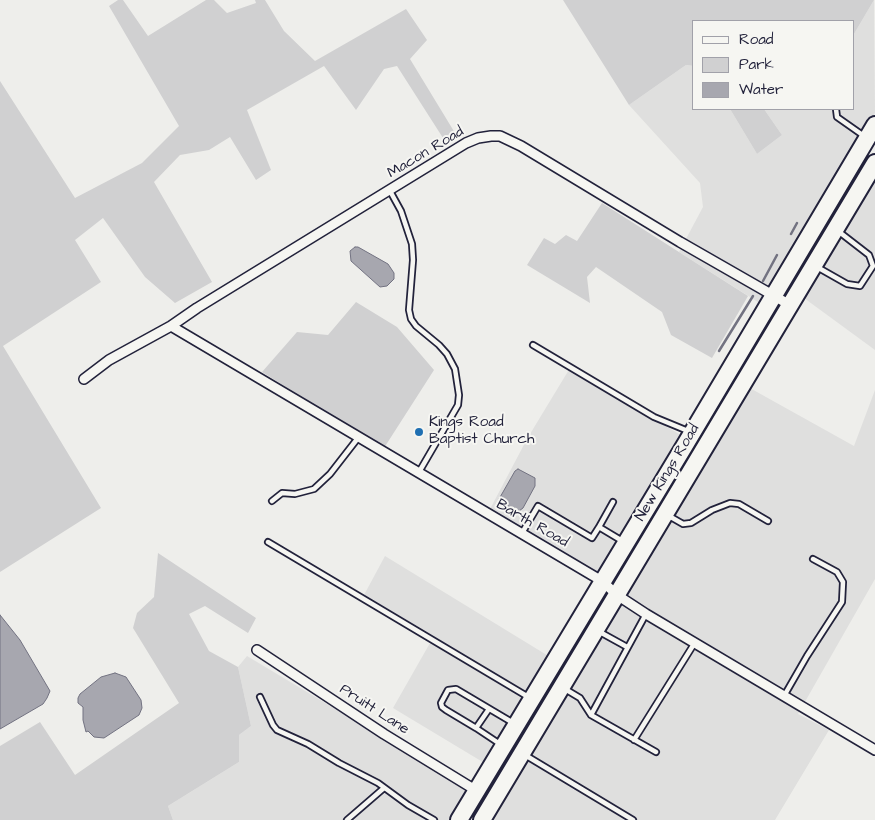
<!DOCTYPE html>
<style>
body{margin:0}
#map{position:relative;width:875px;height:820px;overflow:hidden;background:#eeeeeb;font-family:"Architects Daughter",sans-serif}
canvas{display:block}
.legend{position:absolute;left:692px;top:20px;width:162px;height:90px;box-sizing:border-box;background:#f6f6f2;border:1px solid #a1a1a9;margin:0;padding:6px 9px;list-style:none;font-size:15px;color:#22223b}
.legend li{display:flex;align-items:center;gap:10px;height:25px}
.legend b{width:25px;border:1px solid #a1a1a9}
</style>
<div id="map">
<canvas width="875" height="820"></canvas>
<ul class="legend">
<li><b style="height:6px;background:#f6f6f2"></b>Road</li>
<li><b style="height:14px;background:#d0d0d1"></b>Park</li>
<li><b style="height:14px;background:#a7a7af"></b>Water</li>
</ul>
</div>
<script>
const ctx = document.querySelector('canvas').getContext('2d');
ctx.lineJoin = 'round';
function fill(path, color) { ctx.fillStyle = color; ctx.fill(path, 'evenodd'); }
const toPath = rows => new Path2D(rows.map(r => 'M' + r).join(''));
function stroke(path, color, width, dash) { ctx.strokeStyle = color; ctx.lineWidth = width; ctx.lineCap = dash ? 'butt' : 'round'; ctx.setLineDash(dash || []); ctx.stroke(path); }
function drawText(font, color, halo, rows, align = 'center') {
  ctx.font = font + ' "Architects Daughter",sans-serif'; ctx.lineWidth = 4; ctx.setLineDash([]); ctx.textBaseline = 'middle'; ctx.strokeStyle = halo; ctx.fillStyle = color; for (const [text, x, y, turn = 0] of rows) {
    ctx.save(); ctx.translate(x, y); ctx.rotate((+turn || 0) * Math.PI / 180); ctx.textAlign = isNaN(turn) ? turn : align; if (halo) ctx.strokeText(text, 0, 0); ctx.fillText(text, 0, 0); ctx.restore();
  }
}
fill(toPath([
 [874,0,875,113,761,304,679,252,703,207,700,183,629,105,686,65,694,66,694,109,730,109,757,154,782,135,764,109,854,109,854,34],
 [875,177,875,350,804,298],
 [570,368,684,437,599,575,489,511,527,439],
 [748,387,854,446,875,390,875,579,798,714,829,730,775,820,490,820],
 [385,556,550,657,486,764,393,708,434,636,364,595],
 [247,656,472,791,454,820,173,820,168,806,239,762,239,735,251,726,238,667]
]), '#dfdfde');
fill(toPath([
 [118,0,123,0,148,36,206,0,214,0,227,13,256,3,255,0,265,0,284,31,315,61,406,9,427,40,410,59,455,133,443,138,397,66,384,69,356,110,324,66,247,110,271,170,256,180,230,137,209,150,180,155,154,182,212,282,175,303,145,277,103,218,75,240,101,282,3,346,101,508,0,572,0,81,75,198,142,163,179,126,109,6],
 [563,0,874,0,854,34,854,21,694,21,694,66,686,65,629,105],
 [730,109,764,109,782,135,757,154],
 [602,203,748,296,712,358,671,335,662,312,596,267,587,277,590,303,527,265,544,238,555,244,566,235,577,241],
 [356,302,397,327,434,370,384,448,262,372,297,332,328,335],
 [158,553,256,618,248,633,205,606,189,614,209,651,238,667,251,726,239,735,239,762,168,806,173,820,0,820,0,746,40,722,75,775,179,703,133,628,137,613,154,597]
]), '#d0d0d1');
const water = toPath([
 [355,247,358,247,388,264,394,273,394,279,387,286,380,287,351,261,350,251,355,247],
 [518,469,535,478,535,486,523,508,519,511,515,511,499,499,515,471,518,469],
 [0,615,20,640,50,691,47,698,43,704,0,729,0,615],
 [115,673,126,677,141,700,142,708,139,715,104,738,94,737,88,731,86,732,83,720,83,707,78,703,78,698,80,694,101,677,115,673]
]);
fill(water, '#a7a7af');
stroke(water, '#727281', 1);
stroke(toPath([
 [791,234,797,223],
 [763,281,777,255],
 [719,351,753,296]
]), '#727281', 2.5);
const lane = toPath([
 [836,109,837,117,864,136],
 [390,191,401,211,412,244,413,260,409,310,411,319,416,326,439,345,447,354,455,369,459,395,458,405,419,472],
 [817,267,847,284,860,286,873,266,869,255,838,231],
 [533,345,654,417,688,431],
 [272,501,282,493,295,494,314,489,330,474,358,438],
 [613,502,599,527,624,542],
 [669,516,683,524,691,523,712,510,730,503,739,504,768,521],
 [522,533,538,506,592,538,599,527],
 [268,542,530,698],
 [598,631,627,647],
 [565,689,580,698,591,715,656,752],
 [784,696,807,656,842,602,843,582,837,572,813,559],
 [260,697,273,725,277,730,308,744,339,763,378,783,408,805,434,820],
 [489,709,476,728,446,710,442,707,441,703,448,690,456,689,515,724],
 [591,715,646,614],
 [476,728,500,744],
 [634,740,694,644],
 [525,755,633,820],
 [347,820,384,788]
]);
const street = toPath([
 [171,326,602,581,617,595,646,614,875,750],
 [84,379,109,360,171,326,197,308,466,143,478,138,491,136,500,136,521,146,680,242,790,305],
 [257,650,384,734,477,791]
]);
const highway = toPath([
 [459,820,685,445,875,125],
 [482,820,875,163]
]);
stroke(lane, '#22223b', 8);
stroke(street, '#22223b', 12);
stroke(highway, '#22223b', 20);
stroke(lane, '#f6f6f2', 4.5);
stroke(street, '#f6f6f2', 9);
stroke(highway, '#f6f6f2', 16);
for (const [x, y, r, color] of [
 [419,432,5,"#1f6fb2"]
]) { const dot = new Path2D(); dot.arc(x, y, r, 0, 2 * Math.PI); ctx.fillStyle = color; ctx.fill(dot); stroke(dot, '#f6f6f2', 2); }
drawText('15px', '#22223b', '#f6f6f2', [
 ["Macon Road",426,153,-31],
 ["New Kings Road",668,473,-59],
 ["Barth Road",532,524,30],
 ["Pruitt Lane",374,710,33]
]);
drawText('15px', '#22223b', '#f6f6f2', [
 ["Kings Road",429,423],
 ["Baptist Church",429,440]
], 'left');
</script>
